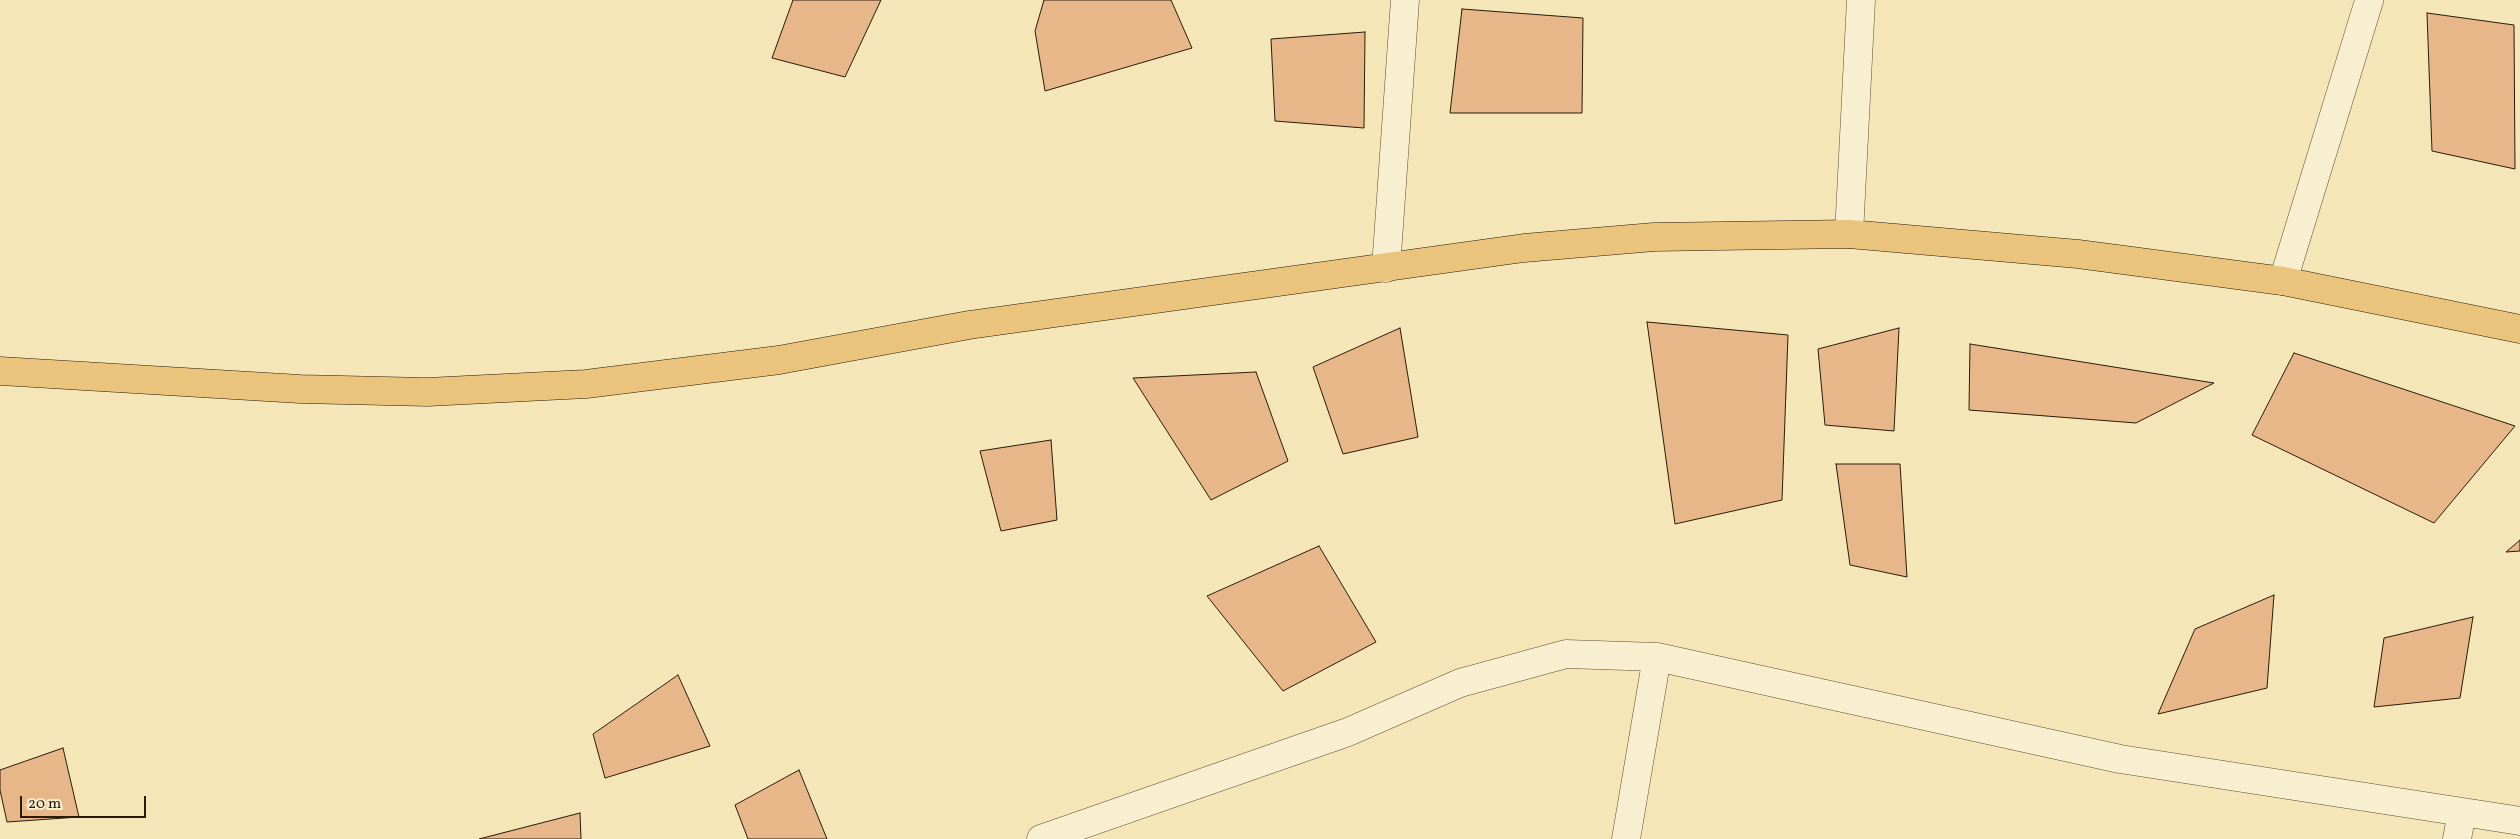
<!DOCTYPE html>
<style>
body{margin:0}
#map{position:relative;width:2520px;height:839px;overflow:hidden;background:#f4e6b7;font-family:Vollkorn,serif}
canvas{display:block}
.scale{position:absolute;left:20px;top:796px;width:126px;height:22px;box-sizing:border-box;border:2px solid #2b1a0a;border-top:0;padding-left:6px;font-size:15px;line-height:18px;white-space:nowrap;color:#2b1a0a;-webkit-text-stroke:4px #f8efd0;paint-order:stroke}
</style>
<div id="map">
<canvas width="2520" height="839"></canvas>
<div class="scale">20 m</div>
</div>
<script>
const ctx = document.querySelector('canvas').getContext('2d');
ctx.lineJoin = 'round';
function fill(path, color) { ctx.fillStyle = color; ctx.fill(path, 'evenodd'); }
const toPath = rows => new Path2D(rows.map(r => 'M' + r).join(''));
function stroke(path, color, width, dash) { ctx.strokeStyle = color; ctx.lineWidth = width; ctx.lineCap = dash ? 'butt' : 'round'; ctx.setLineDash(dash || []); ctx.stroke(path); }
const building = toPath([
 [793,0,881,0,845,77,772,58,793,0],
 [1044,0,1171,0,1192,48,1045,91,1035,31,1044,0],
 [1462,9,1583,18,1582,113,1450,113,1462,9],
 [2427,13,2514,25,2515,169,2432,151,2427,13],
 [1365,32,1364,128,1275,121,1271,39,1365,32],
 [1647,322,1788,335,1782,500,1675,524,1647,322],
 [1400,328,1418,437,1343,454,1313,367,1400,328],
 [1899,328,1894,431,1825,425,1818,349,1899,328],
 [1970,344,2214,383,2136,423,1969,410,1970,344],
 [2294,353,2515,426,2434,523,2252,435,2294,353],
 [1256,372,1288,461,1211,500,1133,378,1256,372],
 [1051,440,1057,520,1001,531,980,451,1051,440],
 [1836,464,1900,464,1907,577,1850,565,1836,464],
 [2520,540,2520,551,2506,552,2520,540],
 [1319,546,1376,642,1283,691,1207,596,1319,546],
 [2274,595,2267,688,2158,714,2195,629,2274,595],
 [2473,617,2460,698,2374,707,2384,638,2473,617],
 [678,675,710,746,605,778,593,734,678,675],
 [63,748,79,817,7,822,0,790,0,770,63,748],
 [799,770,827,839,748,839,735,805,799,770],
 [580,813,581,839,479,839,580,813]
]);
fill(building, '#e7b789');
stroke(building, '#2b1a0a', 1);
const minor = toPath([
 [1849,234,1861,0],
 [1386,268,1405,0],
 [2283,281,2369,1],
 [1041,839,1348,732,1460,683,1566,654,1657,657,2120,759,2520,821],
 [1626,839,1657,657],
 [2457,839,2462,812]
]);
const major = toPath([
 [0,371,300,389,427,392,586,384,779,360,969,325,1524,248,1654,237,1849,234,2078,254,2283,281,2520,329]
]);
stroke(minor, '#5d4d35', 29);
stroke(major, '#2b1a0a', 29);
stroke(minor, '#f8efd0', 28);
stroke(major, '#eac37c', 28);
</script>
